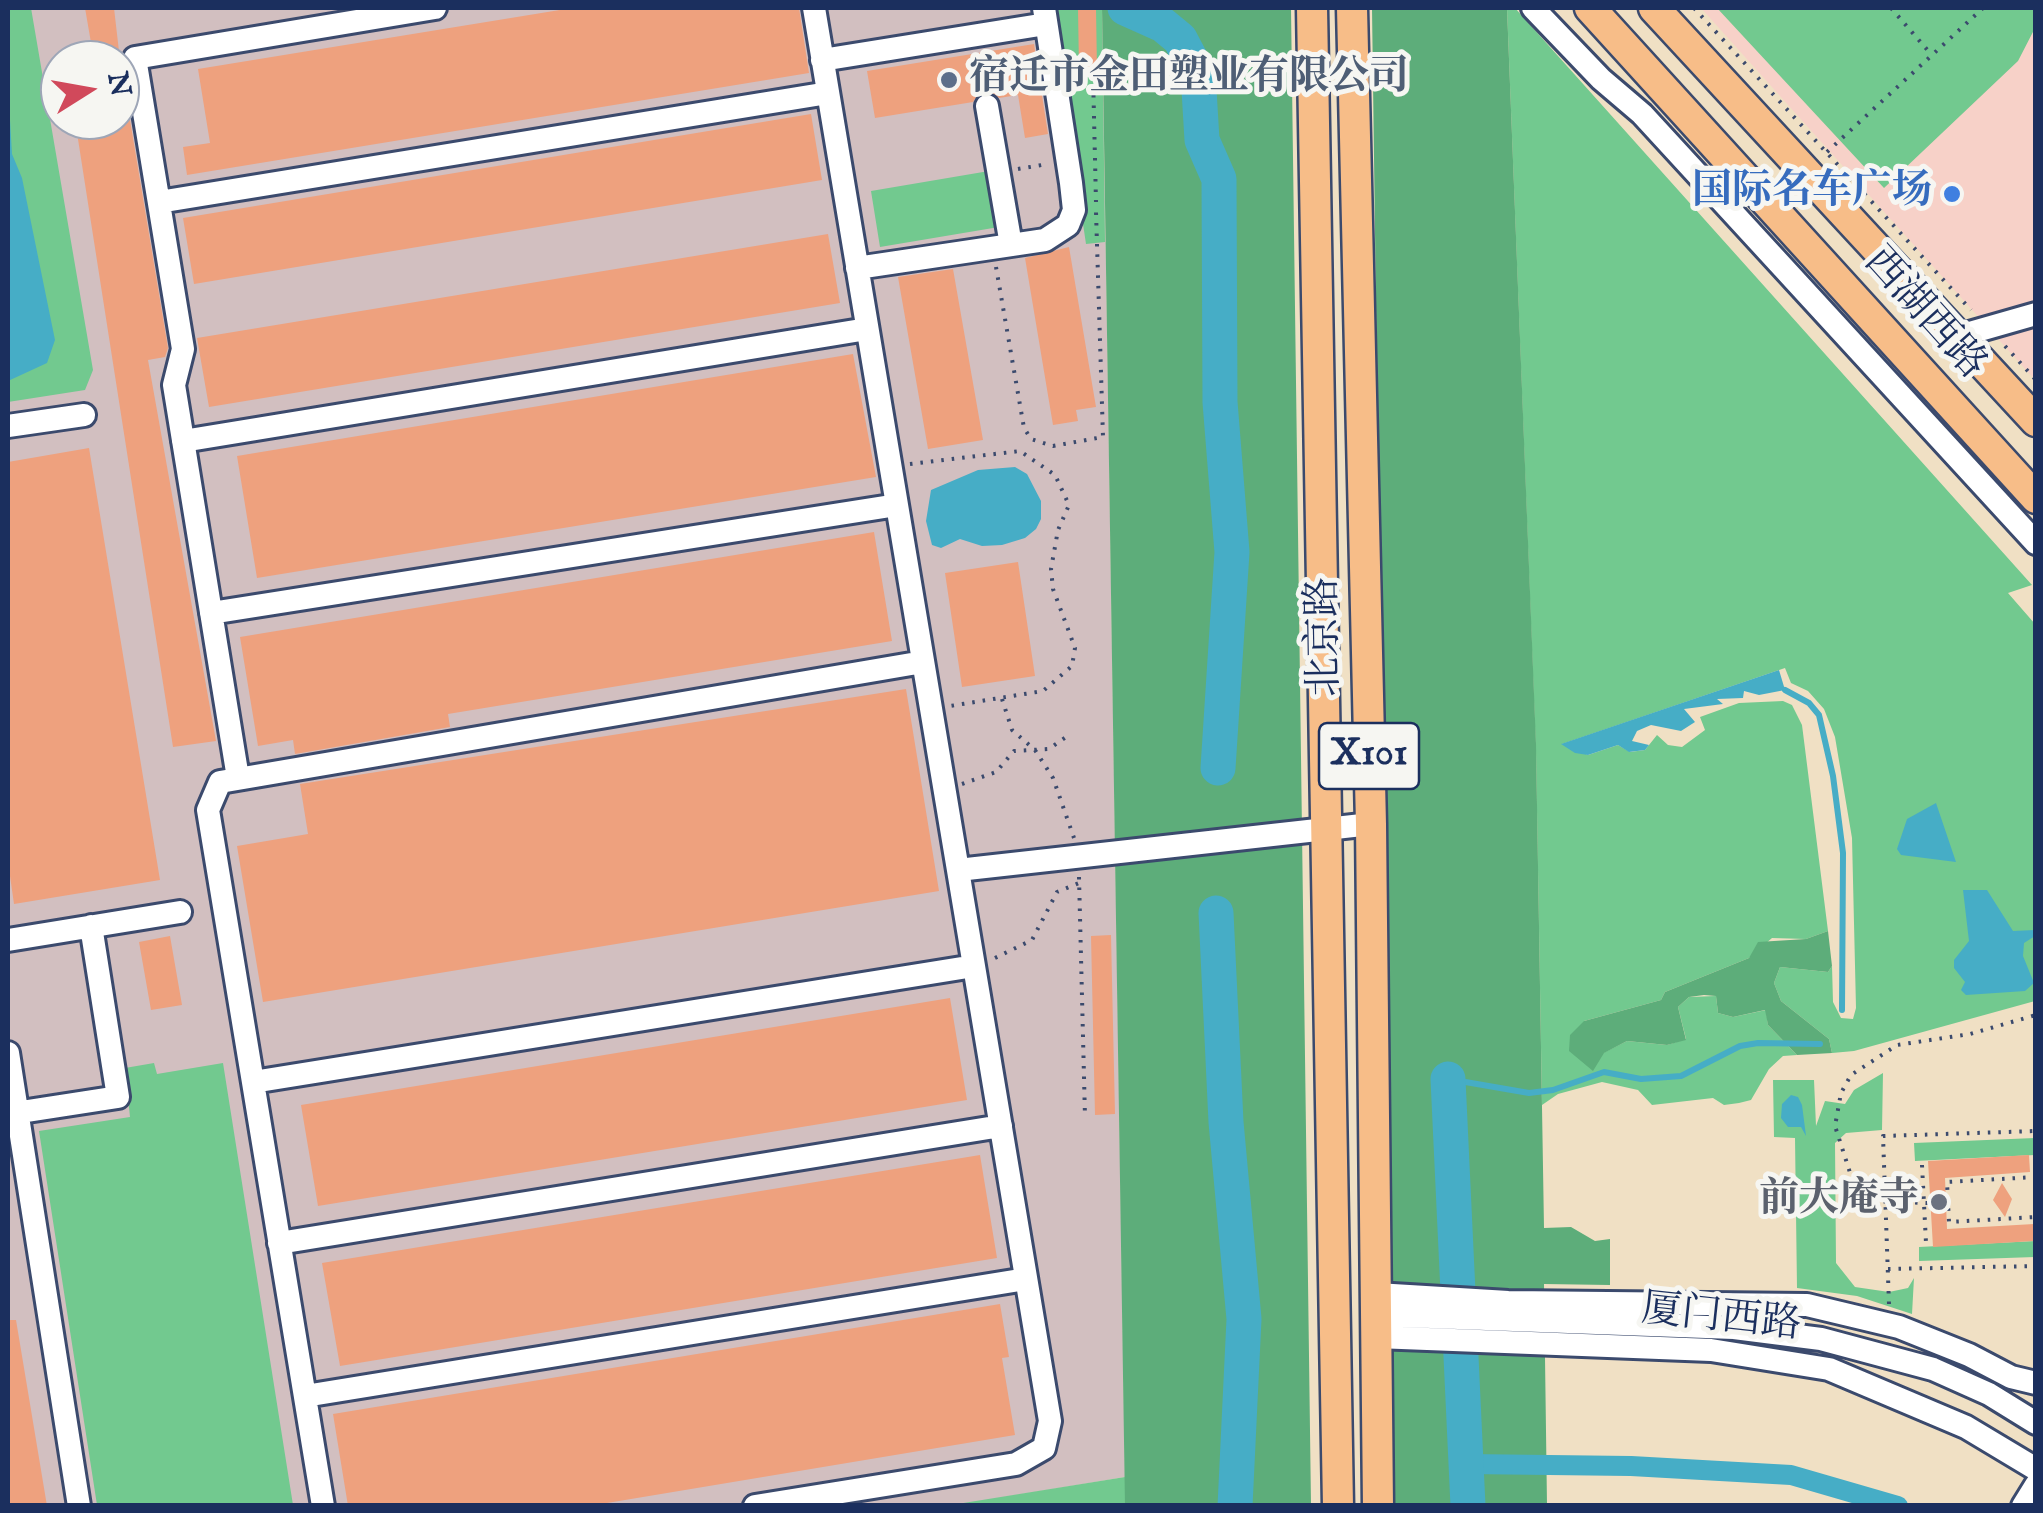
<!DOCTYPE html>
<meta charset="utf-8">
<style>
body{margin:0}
#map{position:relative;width:2043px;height:1513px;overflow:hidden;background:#f0e0c4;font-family:"IM FELL English",serif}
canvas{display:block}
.frame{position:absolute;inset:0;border:10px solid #1b2f5e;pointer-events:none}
.north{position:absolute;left:40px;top:40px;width:100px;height:100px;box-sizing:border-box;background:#f6f6f2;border:2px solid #9ea6b7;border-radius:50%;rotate:79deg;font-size:28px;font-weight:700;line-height:40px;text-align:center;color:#1b2f5e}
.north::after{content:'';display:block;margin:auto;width:35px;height:45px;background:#d1495b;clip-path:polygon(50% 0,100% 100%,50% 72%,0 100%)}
</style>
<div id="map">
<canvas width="2043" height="1513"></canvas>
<div class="frame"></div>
<div class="north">N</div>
</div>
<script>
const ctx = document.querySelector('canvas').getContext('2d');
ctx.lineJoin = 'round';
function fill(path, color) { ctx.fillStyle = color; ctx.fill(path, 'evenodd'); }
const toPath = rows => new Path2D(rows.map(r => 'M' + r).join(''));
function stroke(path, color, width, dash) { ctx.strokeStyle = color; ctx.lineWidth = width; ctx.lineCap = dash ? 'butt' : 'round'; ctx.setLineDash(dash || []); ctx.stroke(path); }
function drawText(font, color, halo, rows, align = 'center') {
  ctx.font = font + ' "IM FELL English","Noto Serif SC",serif'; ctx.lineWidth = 10; ctx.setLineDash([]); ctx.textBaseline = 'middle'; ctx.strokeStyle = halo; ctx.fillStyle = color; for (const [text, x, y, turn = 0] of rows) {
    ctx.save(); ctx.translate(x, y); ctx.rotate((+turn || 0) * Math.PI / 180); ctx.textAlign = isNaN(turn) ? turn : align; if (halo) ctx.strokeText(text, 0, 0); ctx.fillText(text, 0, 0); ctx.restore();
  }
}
fill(toPath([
 [1701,8,2035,8,2035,380]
]), '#f7d1c8');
fill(toPath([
 [8,8,1102,8,1125,1477,951,1506,8,1506],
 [60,60,120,60,120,120,60,120]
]), '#d2bfc0');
fill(toPath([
 [8,8,31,8,93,370,85,390,8,402],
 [1051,8,1102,8,1105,242,1086,244],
 [1507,8,1515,8,2032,585,2008,593,2035,624,2035,1001,1854,1051,1832,1053,1829,1039,1781,1001,1774,983,1780,967,1828,972,1832,966,1833,1002,1841,1018,1853,1019,1856,1008,1852,838,1835,737,1824,709,1808,691,1791,683,1785,668,1562,744,1588,755,1618,745,1630,752,1645,750,1657,735,1668,745,1682,747,1705,730,1700,717,1739,703,1783,701,1792,705,1802,725,1828,931,1806,939,1772,938,1749,958,1665,992,1661,1000,1584,1021,1603,1053,1627,1041,1667,1045,1686,1039,1678,1007,1689,997,1716,996,1718,1013,1733,1017,1766,1010,1768,1025,1797,1055,1783,1056,1769,1069,1751,1100,1739,1103,1724,1105,1713,1098,1652,1105,1638,1090,1602,1082,1558,1094,1542,1105,1536,752],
 [1717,8,2035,8,2035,28,2018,61,1884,188],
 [989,171,999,227,880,247,871,191],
 [154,1063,157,1074,223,1063,293,1505,97,1505,39,1131,130,1117,125,1068],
 [1883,1073,1882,1130,1846,1133,1835,1143,1836,1263,1855,1287,1889,1292,1908,1288,1914,1278,1912,1314,1857,1296,1797,1288,1795,1138,1774,1137,1773,1080,1814,1080,1816,1126,1825,1101,1845,1104,1854,1090],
 [2035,1138,2035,1155,1915,1161,1914,1143],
 [2035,1241,2035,1257,1919,1261,1919,1247],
 [1125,1477,1125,1505,951,1505]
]), '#72c98f');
fill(toPath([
 [1102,8,1291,8,1311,1505,1125,1505],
 [1372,8,1507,8,1536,744,1544,1228,1571,1227,1595,1241,1610,1239,1610,1285,1544,1284,1547,1505,1392,1505],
 [1828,931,1832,966,1828,972,1780,967,1774,983,1781,1001,1829,1039,1832,1053,1797,1055,1768,1025,1765,1010,1733,1017,1718,1013,1716,996,1704,995,1689,997,1678,1007,1686,1040,1667,1045,1627,1041,1604,1053,1593,1071,1569,1051,1570,1035,1584,1021,1661,1000,1665,992,1749,958,1758,942,1806,939]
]), '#5dad7a');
fill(toPath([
 [8,86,12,154,22,178,55,340,47,363,8,381],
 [1015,467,1027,474,1041,501,1041,519,1036,529,1025,538,1002,545,982,546,960,539,941,548,932,545,926,521,931,490,978,470],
 [1779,670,1785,690,1759,695,1744,691,1743,698,1717,699,1723,704,1684,709,1695,722,1681,731,1651,725,1637,731,1632,741,1649,745,1645,750,1629,752,1618,745,1588,755,1575,753,1561,744],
 [1936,803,1956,862,1901,855,1897,849,1907,819],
 [1963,890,1987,890,2013,931,2035,930,2035,936,2024,943,2023,956,2034,983,2025,991,1966,995,1961,990,1965,982,1954,968,1954,960,1969,941],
 [1791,1095,1798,1097,1802,1105,1806,1136,1801,1127,1788,1127,1781,1118,1782,1104]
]), '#46adc6');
stroke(toPath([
 [1785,690,1809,703,1819,715,1833,776,1843,853,1842,1010],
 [1448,1079,1529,1093,1553,1090,1604,1072,1641,1079,1681,1076,1740,1046,1758,1043,1820,1044]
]), '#46adc6', 6);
stroke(toPath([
 [1466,1464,1631,1466,1791,1475,1898,1506]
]), '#46adc6', 20);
stroke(toPath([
 [1125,8,1163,25,1180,39,1198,73,1202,140,1219,179,1220,402,1232,552,1218,768],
 [1216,913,1226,1122,1244,1319,1235,1506],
 [1448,1079,1468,1506]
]), '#46adc6', 35);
fill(toPath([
 [85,8,114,8,120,60,94,60],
 [572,8,799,8,809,73,187,175,183,147,210,143,198,69],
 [1078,8,1096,8,1097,70,1079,70],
 [1034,44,1048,134,1025,138,1018,95,999,98,991,92,978,94,973,102,875,118,867,71],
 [811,114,822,180,194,284,183,218],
 [75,120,130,120,168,348,165,357,148,360,216,741,173,747],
 [828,234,840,303,209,407,197,338],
 [1069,247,1096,407,1076,410,1078,421,1053,425,1025,258],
 [953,269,983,440,928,449,898,277],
 [853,354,876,477,257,578,237,456],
 [89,448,160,880,14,904,8,862,8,462],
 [874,532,892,641,448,714,450,727,295,754,293,740,258,746,240,637],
 [1018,562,1035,676,962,687,945,573],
 [906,689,939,891,263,1002,237,846,308,834,300,784],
 [1111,935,1115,1114,1095,1115,1091,936],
 [170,936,182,1005,151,1010,139,942],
 [950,998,967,1100,318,1206,301,1105],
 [980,1155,997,1258,340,1366,322,1263],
 [2029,1155,2030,1172,1945,1178,1947,1229,2034,1224,2034,1241,1933,1247,1928,1161],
 [2002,1183,2012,1199,2005,1217,1993,1200],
 [1000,1304,1009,1357,1002,1358,1015,1435,589,1506,348,1506,333,1414],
 [8,1320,16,1320,47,1506,8,1506]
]), '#eea17e');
const minor = toPath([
 [1533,8,1601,79,1642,114,2036,543],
 [822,60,1046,24],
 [987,106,1011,245],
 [159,202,828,93],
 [857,268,1045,240,1068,225,1074,210,1071,183,1044,8],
 [1959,336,2036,314],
 [8,426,84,415],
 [183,441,867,329],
 [211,613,897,505],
 [238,778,174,385,183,349,135,58,435,8],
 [958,870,1371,824],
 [8,940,180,912],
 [8,1053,79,1506],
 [253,1082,974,966],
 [8,1114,118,1097,91,926],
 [279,1243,1001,1126],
 [1376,1294,1508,1302,1807,1305,1899,1327,1969,1355,2011,1377,2036,1383],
 [1376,1315,1734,1328,1821,1339,1933,1369,1989,1394,2036,1423],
 [1376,1337,1711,1350,1829,1369,1966,1427,2036,1469],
 [305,1396,1026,1279],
 [323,1506,208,810,220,782,923,662],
 [755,1506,1016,1464,1044,1448,1050,1421,814,8],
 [2023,1506,2036,1485]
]);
const major = toPath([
 [1312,8,1338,1506],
 [1352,8,1371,824,1378,1506],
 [1590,8,2036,498],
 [1654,8,2036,421]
]);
stroke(minor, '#3b4a6d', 28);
stroke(major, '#3b4a6d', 35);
stroke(toPath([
 [1694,8,1971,310],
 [1891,8,1930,53],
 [1093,74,1096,202],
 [1827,152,1983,8],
 [1018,169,1048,164],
 [996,267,1024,428,1031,439,1053,446,1103,437,1096,212],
 [2005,346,2036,380],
 [910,464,1020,451,1055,475,1069,505,1058,530,1051,569,1053,589,1075,648,1072,666,1043,691,950,706],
 [1002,699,1012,730,1035,750,1053,778,1074,838],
 [962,784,996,772,1014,751,1049,749,1066,737],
 [1079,877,1085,1117],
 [995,958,1032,940,1057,892,1079,883],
 [1922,1165,1926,1243],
 [2036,1177,1947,1182,1949,1222,2036,1217],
 [1928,1203,1871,1201,1853,1182,1835,1126,1841,1093,1851,1075,1897,1045,1970,1034,2036,1015],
 [1888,1269,2036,1266],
 [1889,1304,1883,1136,2036,1131]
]), '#3b4a6d', 4, [2.5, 8]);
stroke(minor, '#fff', 22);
stroke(major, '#f7bd88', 30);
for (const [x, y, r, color] of [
 [949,80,10,"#5c6f8a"],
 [1952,194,10,"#3f7fe0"],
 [1939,1202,10,"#6b7280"]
]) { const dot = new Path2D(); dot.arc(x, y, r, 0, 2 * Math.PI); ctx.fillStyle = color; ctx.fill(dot); stroke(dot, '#f6f6f2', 4); }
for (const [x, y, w] of [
 [1369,756,100]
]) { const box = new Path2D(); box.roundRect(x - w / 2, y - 33, w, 66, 8); ctx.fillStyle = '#f6f6f2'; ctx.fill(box); stroke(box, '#1b2f5e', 2.5); }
drawText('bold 38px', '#1b2f5e', null, [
 ["X101",1369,756]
]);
drawText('bold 40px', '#4e5e75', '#f6f6f2', [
 ["宿迁市金田塑业有限公司",969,80]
], 'left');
drawText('bold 40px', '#366cbe', '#f6f6f2', [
 ["国际名车广场",1932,194]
], 'right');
drawText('40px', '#1b2f5e', '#f6f6f2', [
 ["西湖西路",1923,315,48],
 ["北京路",1327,637,-91],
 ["厦门西路",1721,1320,6]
]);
drawText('bold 40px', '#5b616d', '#f6f6f2', [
 ["前大庵寺",1919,1202]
], 'right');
</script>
